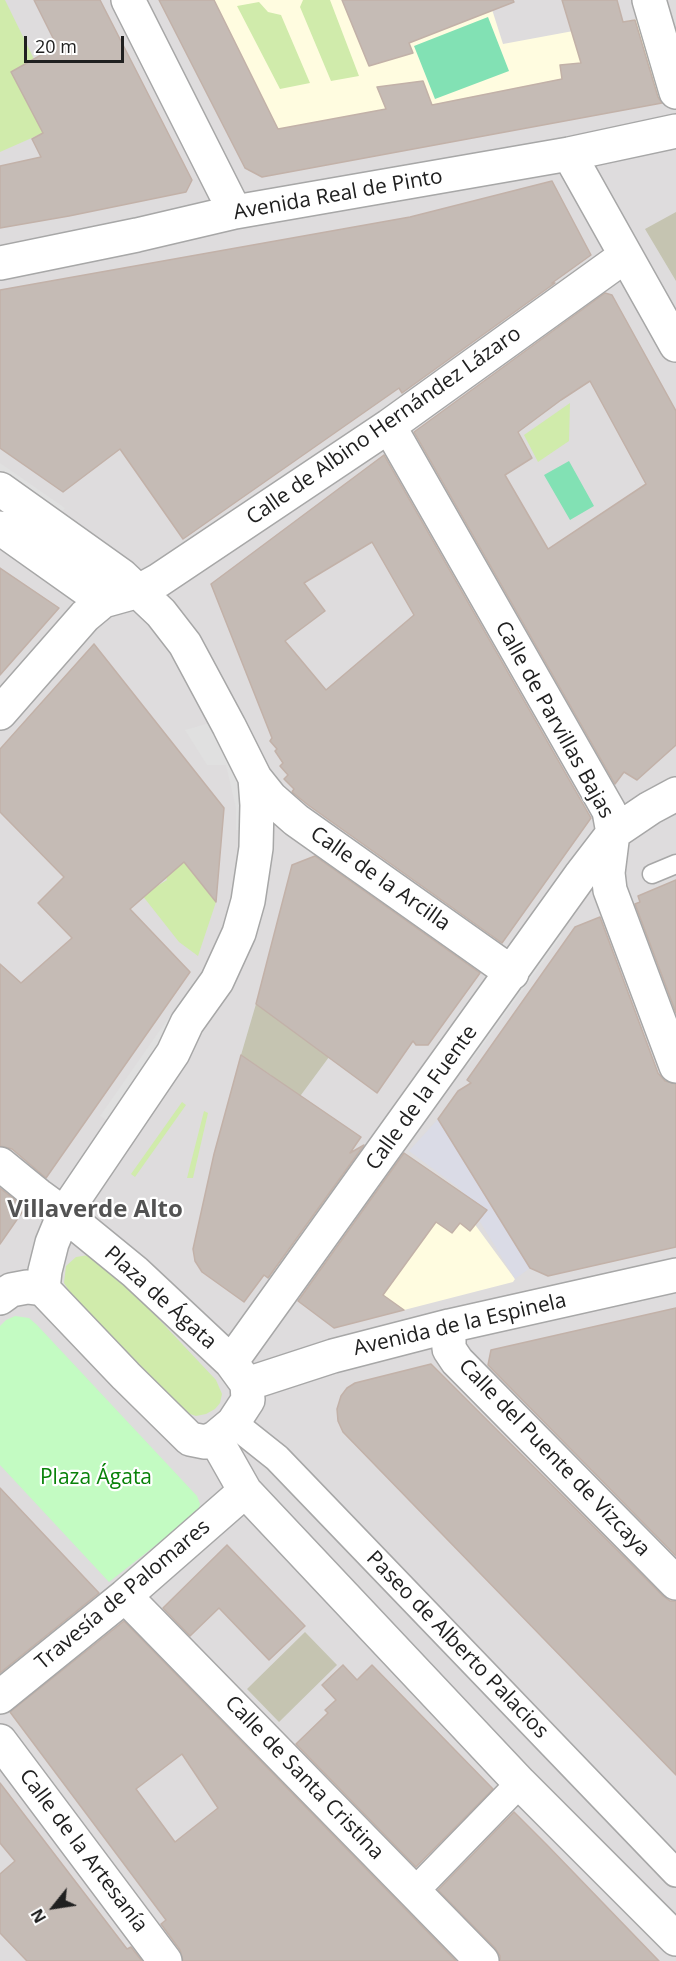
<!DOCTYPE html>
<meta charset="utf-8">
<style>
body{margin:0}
#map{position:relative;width:676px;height:1961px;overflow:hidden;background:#f0ece6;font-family:"Open Sans",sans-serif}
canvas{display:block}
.north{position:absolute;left:24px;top:1877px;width:60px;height:60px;-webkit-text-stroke:4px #fff;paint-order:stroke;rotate:240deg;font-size:16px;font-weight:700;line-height:24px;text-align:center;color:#202020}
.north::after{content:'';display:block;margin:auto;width:21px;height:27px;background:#202020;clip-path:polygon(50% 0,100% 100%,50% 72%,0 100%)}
.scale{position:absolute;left:24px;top:36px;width:100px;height:27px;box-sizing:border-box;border:3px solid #202020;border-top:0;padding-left:8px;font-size:18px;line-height:21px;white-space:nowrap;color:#202020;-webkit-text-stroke:4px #fff;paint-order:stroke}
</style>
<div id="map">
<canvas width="676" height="1961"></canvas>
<div class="north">N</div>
<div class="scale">20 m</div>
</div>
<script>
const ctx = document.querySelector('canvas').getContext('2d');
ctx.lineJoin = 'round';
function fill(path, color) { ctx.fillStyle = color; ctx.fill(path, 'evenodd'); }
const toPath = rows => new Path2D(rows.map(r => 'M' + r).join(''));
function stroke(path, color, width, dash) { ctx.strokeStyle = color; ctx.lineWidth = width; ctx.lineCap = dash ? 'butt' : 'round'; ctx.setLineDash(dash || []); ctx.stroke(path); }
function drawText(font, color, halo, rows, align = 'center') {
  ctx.font = font + ' "Open Sans",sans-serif'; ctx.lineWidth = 4.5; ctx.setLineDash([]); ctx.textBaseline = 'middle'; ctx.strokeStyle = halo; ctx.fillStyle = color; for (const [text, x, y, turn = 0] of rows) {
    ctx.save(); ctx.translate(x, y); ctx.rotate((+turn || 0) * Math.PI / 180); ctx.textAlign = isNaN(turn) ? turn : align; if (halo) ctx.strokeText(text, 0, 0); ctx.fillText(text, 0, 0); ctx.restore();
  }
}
fill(toPath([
 [0,0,676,0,676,1961,0,1961]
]), '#dedcdd');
fill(toPath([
 [159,0,489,0,503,44,638,19,666,102,262,177,245,168],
 [407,1155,458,1190,454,1196,515,1279,513,1282,334,1328,300,1302]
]), '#fffce0');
fill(toPath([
 [676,212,676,281,645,229],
 [256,1004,329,1057,298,1099,271,1075,241,1055],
 [305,1632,337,1665,279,1722,247,1689]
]), '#c5c4b1');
fill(toPath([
 [0,0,5,0,34,59,43,133,0,152],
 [303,0,330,0,359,76,331,81,300,7],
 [259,2,268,12,281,15,310,83,280,89,237,6],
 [570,403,569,441,538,462,524,435],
 [184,862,216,902,198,956,179,942,142,895,167,880,166,877],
 [182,1102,186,1105,135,1177,131,1174],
 [204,1111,208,1113,193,1178,187,1178],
 [89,1255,118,1276,216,1380,222,1394,220,1403,215,1409,206,1414,196,1416,187,1413,72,1295,64,1283,66,1266,76,1257]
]), '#d0ebab');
fill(toPath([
 [15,1316,29,1318,37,1325,197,1496,200,1504,198,1512,109,1582,0,1465,0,1326,6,1320]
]), '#c3fbc2');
fill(toPath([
 [488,17,509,71,435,99,414,46],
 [569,461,594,506,570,520,544,475]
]), '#82e1b4');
fill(toPath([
 [0,463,65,508,59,516,0,475],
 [210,723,243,785,246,830,236,830,236,808,226,765,207,765,185,730],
 [556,927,562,936,468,1066,460,1060],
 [197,977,205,983,108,1121,100,1116],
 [474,994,482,1000,277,1283,269,1277],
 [548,1425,676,1554,676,1568,541,1432]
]), '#e0e0e0');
fill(toPath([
 [438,1119,530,1268,515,1279,460,1189,409,1151]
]), '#dadbe6');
const building = toPath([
 [34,0,100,0,192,180,186,192,69,216,0,228,0,166,41,157,32,139,43,133,11,72,57,46,34,0],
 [159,0,214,0,278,129,386,109,377,87,423,81,432,105,562,79,560,65,581,63,562,0,617,0,623,22,635,20,658,97,662,103,262,177,245,168,159,0],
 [342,0,513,0,514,2,409,43,413,53,369,66,342,0],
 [552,181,591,255,552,283,555,283,402,393,399,388,183,539,120,449,63,492,0,448,0,290,410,217,552,181],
 [605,293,612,295,676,411,676,745,637,780,624,772,615,784,414,432,605,293],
 [590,381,646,484,548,549,505,475,532,458,518,432,561,400,590,381],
 [384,455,591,818,502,943,308,805,292,792,294,789,284,779,288,775,280,766,283,763,275,751,277,749,270,741,272,738,211,584,384,455],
 [372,542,414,615,326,690,285,641,325,611,304,583,372,542],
 [0,568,59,608,0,675,0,568],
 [94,644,224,808,216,902,184,862,130,909,190,972,46,1178,12,1149,0,1146,0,964,21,983,72,938,38,903,64,877,0,812,0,749,94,644],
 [315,856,480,973,428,1045,416,1045,413,1041,377,1093,256,1004,292,865,315,856],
 [676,880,676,1013,635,904,640,902,638,896,676,880],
 [600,917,658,1073,665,1081,676,1084,676,1247,548,1276,530,1268,438,1119,458,1091,471,1083,467,1080,575,927,600,917],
 [241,1055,361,1137,350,1153,364,1145,268,1278,264,1275,244,1302,202,1272,195,1261,193,1249,214,1154,241,1055],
 [404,1153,487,1210,470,1231,460,1223,452,1233,436,1222,383,1295,404,1310,334,1328,298,1301,404,1153],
 [0,1188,25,1208,0,1244,0,1188],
 [676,1308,676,1556,488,1365,491,1350,676,1308],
 [431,1364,663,1596,670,1601,676,1601,676,1775,343,1432,338,1421,337,1409,341,1396,347,1388,355,1383,431,1364],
 [0,1488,99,1593,0,1673,0,1488],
 [227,1545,305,1626,269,1660,219,1608,190,1636,163,1608,227,1545],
 [124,1621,456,1961,183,1961,180,1950,161,1924,166,1920,10,1712,124,1621],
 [182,1754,218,1808,175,1842,136,1789,182,1754],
 [343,1665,357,1680,372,1665,493,1789,416,1867,296,1744,328,1713,325,1710,336,1700,322,1685,343,1665],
 [0,1783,127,1949,131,1947,142,1961,27,1961,0,1933,0,1874,15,1861,0,1843,0,1783],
 [514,1812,547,1845,659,1961,500,1961,500,1956,495,1948,438,1890,514,1812]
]);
fill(building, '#c5bbb5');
stroke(building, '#c2b1a8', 1.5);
const service = toPath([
 [652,874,676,864]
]);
const pedestrian = toPath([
 [233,1423,277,1458,676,1873],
 [414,1892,520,1783]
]);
const minor = toPath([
 [128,0,235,212],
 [649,0,676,92],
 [569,154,676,345],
 [0,263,137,235,235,212,569,154,676,131],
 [389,426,609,811,613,833,608,873,610,890,676,1066],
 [0,489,122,576,161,613,185,644,229,726,255,778,257,805,256,848,248,901,239,933,217,981,187,1023,173,1053,64,1214,52,1243,45,1271,43,1289,126,1376,190,1439,205,1442,215,1438,233,1423,248,1400,247,1384,231,1362,135,1272,64,1214,38,1195,0,1164],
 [0,528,103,601],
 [0,713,85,616,103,601,139,591,159,580,389,426,625,256],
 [255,778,271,798,296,820,512,973],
 [0,1298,11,1290,27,1287,43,1289],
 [449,1326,449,1349,457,1361,676,1583],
 [231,1362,580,876,613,833,650,808,676,794],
 [247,1384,333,1356,449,1326,676,1275],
 [215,1438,245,1491,520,1783,676,1939],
 [125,1596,482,1961],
 [0,1697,125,1596,245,1491],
 [0,1741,165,1961]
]);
stroke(service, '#a7a7a7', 21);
stroke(pedestrian, '#a7a7a7', 30);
stroke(minor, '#a7a7a7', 36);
stroke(service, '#fff', 18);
stroke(pedestrian, '#fff', 27);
stroke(minor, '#fff', 33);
drawText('21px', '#202020', '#fff', [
 ["Avenida Real de Pinto",338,195,-10],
 ["Calle de Albino Hernández Lázaro",384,426,-35],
 ["Calle de Parvillas Bajas",554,720,61],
 ["Calle de la Arcilla",380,879,35],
 ["Calle de la Fuente",422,1098,-54],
 ["Plaza de Ágata",160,1298,42],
 ["Avenida de la Espinela",460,1325,-13],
 ["Calle del Puente de Vizcaya",554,1458,46],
 ["Travesía de Palomares",123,1595,-40],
 ["Paseo de Alberto Palacios",457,1645,46],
 ["Calle de Santa Cristina",304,1778,46],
 ["Calle de la Artesanía",83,1851,53]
]);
drawText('21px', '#098209', '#fff', [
 ["Plaza Ágata",96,1478]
]);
drawText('bold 24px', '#535353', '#fff', [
 ["Villaverde Alto",95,1210]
]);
</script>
